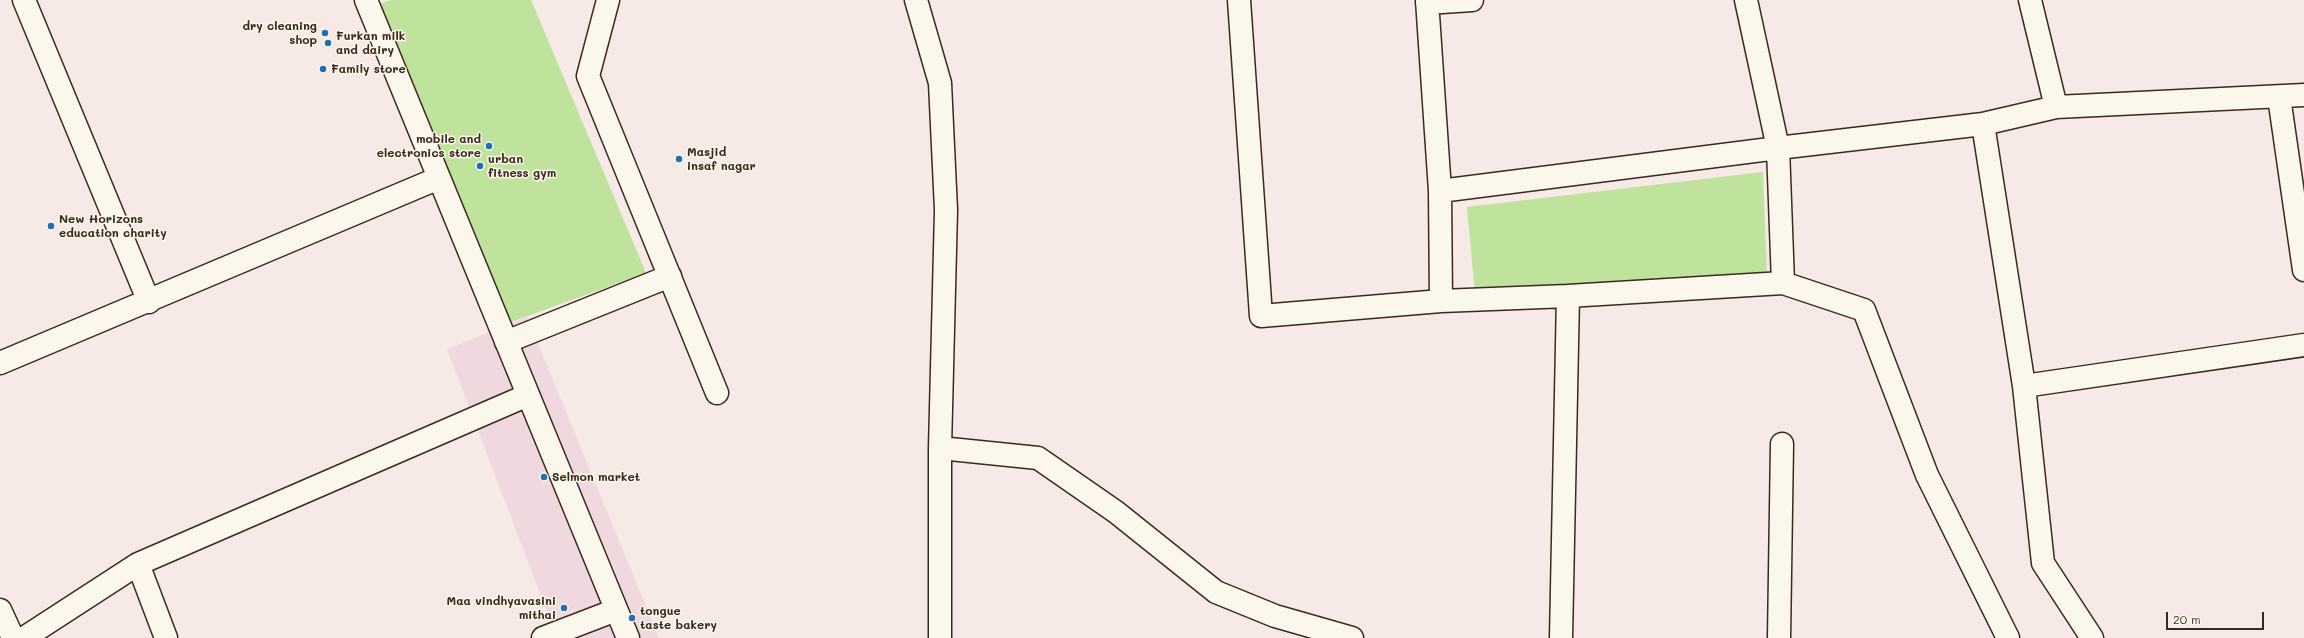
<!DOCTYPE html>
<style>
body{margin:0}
#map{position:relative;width:2304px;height:638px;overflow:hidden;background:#f6e9e6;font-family:Mali,sans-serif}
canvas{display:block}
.scale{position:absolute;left:2166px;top:612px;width:98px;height:18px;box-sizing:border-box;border:2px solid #3b2a1e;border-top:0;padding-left:5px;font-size:12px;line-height:14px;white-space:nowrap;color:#3b2a1e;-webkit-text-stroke:3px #fbf7ec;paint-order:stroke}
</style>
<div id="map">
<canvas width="2304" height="638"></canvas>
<div class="scale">20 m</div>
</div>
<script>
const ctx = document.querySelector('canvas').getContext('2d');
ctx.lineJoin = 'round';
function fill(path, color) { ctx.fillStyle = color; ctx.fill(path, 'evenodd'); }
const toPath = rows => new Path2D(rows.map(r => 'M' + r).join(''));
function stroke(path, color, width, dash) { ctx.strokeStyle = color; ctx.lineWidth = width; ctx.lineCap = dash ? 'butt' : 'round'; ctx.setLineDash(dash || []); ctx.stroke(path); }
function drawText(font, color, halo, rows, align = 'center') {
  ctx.font = font + ' Mali,sans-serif'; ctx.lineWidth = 3; ctx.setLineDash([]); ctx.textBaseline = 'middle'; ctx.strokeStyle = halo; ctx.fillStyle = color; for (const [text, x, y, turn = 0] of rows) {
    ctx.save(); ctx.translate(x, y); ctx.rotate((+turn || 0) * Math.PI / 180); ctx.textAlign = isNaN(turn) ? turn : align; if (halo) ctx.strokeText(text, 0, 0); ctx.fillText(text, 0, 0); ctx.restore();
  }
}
fill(toPath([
 [527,317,659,638,557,638,447,349]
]), '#f0d8df');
fill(toPath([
 [391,0,531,0,646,273,511,322,376,5],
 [1763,172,1767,274,1475,293,1467,207]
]), '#bfe29c');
const minor = toPath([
 [24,0,149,302],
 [366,0,628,638],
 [608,0,588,76,717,393],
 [916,0,940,83,946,210,940,448,1038,458,1116,512,1216,592,1275,616,1352,638],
 [1239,0,1261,316,1441,301,1568,296,1561,638],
 [1427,0,1440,191,1441,301],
 [2030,0,2056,107],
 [1427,3,1472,0],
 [2279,97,2304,270],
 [1440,191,1778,148,1983,124],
 [1783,283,1864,310,1927,475,2008,638],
 [1568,296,1783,283,1778,148,1746,0],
 [506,342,670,276],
 [0,363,439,178],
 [2024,386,2304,345],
 [138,564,166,638],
 [0,610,13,638],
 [24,638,138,564,528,395],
 [543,638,616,610],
 [940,638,940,448],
 [1779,638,1782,444],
 [2092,638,2043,563,2024,386,1983,124,2056,107,2304,95]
]);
stroke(minor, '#3b2a1e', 25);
stroke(minor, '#fbf7ec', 22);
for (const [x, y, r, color] of [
 [325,33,4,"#1f6fb2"],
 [328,43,4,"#1f6fb2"],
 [323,69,4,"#1f6fb2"],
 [489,146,4,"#1f6fb2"],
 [679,159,4,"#1f6fb2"],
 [480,166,4,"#1f6fb2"],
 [51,226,4,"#1f6fb2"],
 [544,477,4,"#1f6fb2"],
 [564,608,4,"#1f6fb2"],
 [632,618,4,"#1f6fb2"]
]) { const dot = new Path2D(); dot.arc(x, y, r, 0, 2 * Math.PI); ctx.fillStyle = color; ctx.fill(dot); stroke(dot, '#fbf7ec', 1.5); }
drawText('bold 12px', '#3b2a1e', '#fbf7ec', [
 ["dry cleaning",317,26,"right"],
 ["shop",317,40,"right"],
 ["Furkan milk",336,36],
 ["and dairy",336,50],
 ["Family store",331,69],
 ["mobile and",481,139,"right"],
 ["electronics store",481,153,"right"],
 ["Masjid",687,152],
 ["insaf nagar",687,166],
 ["urban",488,159],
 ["fitness gym",488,173],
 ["New Horizons",59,219],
 ["education charity",59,233],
 ["Selmon market",552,477],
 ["Maa vindhyavasini",556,601,"right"],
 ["mithai",556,615,"right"],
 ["tongue",640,611],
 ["taste bakery",640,625]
], 'left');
</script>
